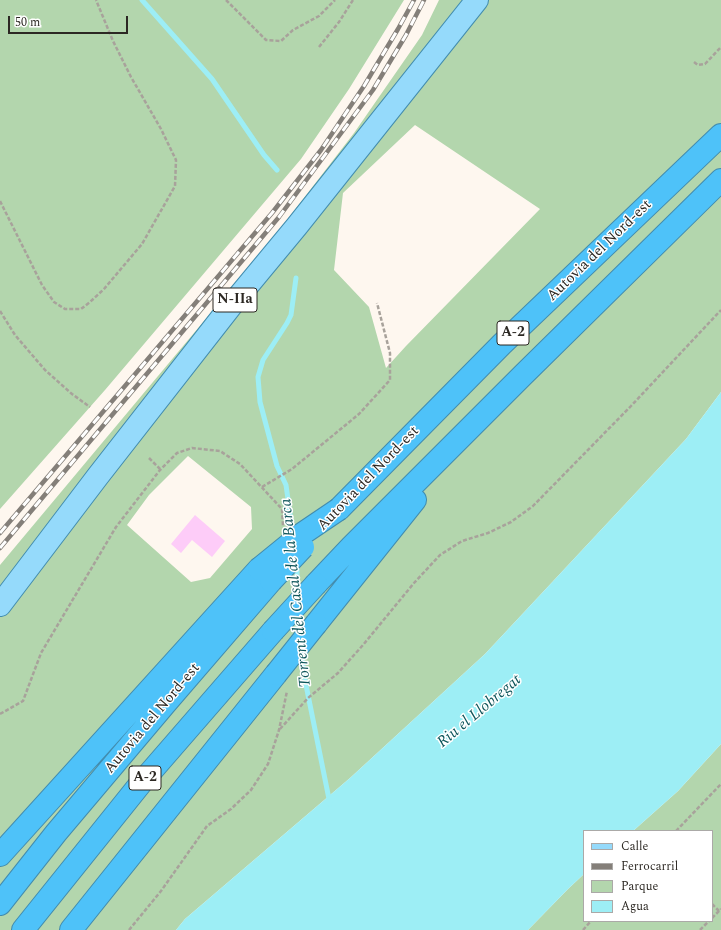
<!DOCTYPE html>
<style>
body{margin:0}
#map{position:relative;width:721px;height:930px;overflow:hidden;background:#fef7ef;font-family:Spectral,serif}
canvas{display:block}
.legend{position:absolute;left:583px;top:830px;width:130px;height:92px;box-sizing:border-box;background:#fff;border:1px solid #aba9a7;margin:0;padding:5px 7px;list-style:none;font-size:12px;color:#2c2823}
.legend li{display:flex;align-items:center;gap:8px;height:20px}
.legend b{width:20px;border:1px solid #aba9a7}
.scale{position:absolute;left:8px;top:16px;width:120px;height:18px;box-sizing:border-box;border:2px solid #2c2823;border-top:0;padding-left:5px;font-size:12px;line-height:14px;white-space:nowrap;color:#2c2823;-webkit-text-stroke:3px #fff;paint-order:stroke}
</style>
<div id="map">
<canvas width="721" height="930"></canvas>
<ul class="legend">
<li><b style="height:5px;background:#95dafb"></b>Calle</li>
<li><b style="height:5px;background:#847f79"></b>Ferrocarril</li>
<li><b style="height:11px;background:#b3d6ad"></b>Parque</li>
<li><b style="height:11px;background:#9deef5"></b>Agua</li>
</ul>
<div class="scale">50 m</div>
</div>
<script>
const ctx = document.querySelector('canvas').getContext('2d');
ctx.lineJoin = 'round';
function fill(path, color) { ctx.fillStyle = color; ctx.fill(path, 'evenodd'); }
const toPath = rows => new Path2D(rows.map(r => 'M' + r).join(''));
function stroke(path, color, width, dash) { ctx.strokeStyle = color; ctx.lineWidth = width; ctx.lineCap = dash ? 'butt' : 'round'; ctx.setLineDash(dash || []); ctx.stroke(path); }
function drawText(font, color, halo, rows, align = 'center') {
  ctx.font = font + ' Spectral,serif'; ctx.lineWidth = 3; ctx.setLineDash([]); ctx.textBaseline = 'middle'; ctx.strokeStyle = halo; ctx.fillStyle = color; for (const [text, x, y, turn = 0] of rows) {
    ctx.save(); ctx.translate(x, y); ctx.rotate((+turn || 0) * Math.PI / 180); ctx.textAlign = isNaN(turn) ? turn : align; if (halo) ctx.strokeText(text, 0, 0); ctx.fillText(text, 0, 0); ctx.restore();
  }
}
fill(toPath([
 [0,0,404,0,349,89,301,159,105,390,0,509],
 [439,0,721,0,721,392,686,439,485,654,350,778,185,919,176,930,0,930,0,565,270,242,354,133,422,35],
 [415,125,540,209,406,346,386,368,369,307,334,270,343,193],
 [188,456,251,507,252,529,210,578,191,582,127,525,149,495],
 [721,744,721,930,528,930,568,889,584,874,584,921,712,921,712,831,633,831,678,791]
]), '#b3d6ad');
fill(toPath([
 [721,392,721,744,678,791,633,831,584,831,584,874,568,889,528,930,176,930,185,919,350,778,485,654,686,439]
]), '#9deef5');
stroke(toPath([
 [142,0,212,79,264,155,277,170],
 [293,535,286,485,277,466,260,402,258,377,263,360,287,323,291,315,296,278],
 [297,563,297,595],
 [298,615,298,635],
 [301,652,305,680,330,804]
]), '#9deef5', 5);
fill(toPath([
 [195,515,225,541,212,557,192,540,181,553,171,544]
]), '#fdccf8');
const major = toPath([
 [0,605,98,476,234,302,297,226,477,0]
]);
const highway = toPath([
 [339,509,502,344,721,135],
 [316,584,351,547,523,375,721,180],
 [316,624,415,500],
 [0,855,259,569],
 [0,904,56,833,165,704,271,581],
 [23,930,141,783,273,631],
 [71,930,276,674]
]);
stroke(major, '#428cae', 24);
stroke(highway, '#428cae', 24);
stroke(toPath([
 [226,0,266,40,281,41,293,30,319,16,335,0],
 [319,47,339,22,353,0],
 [694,62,698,65,705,64,721,47],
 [0,201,42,285,54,302,65,309,81,309,90,302,104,289,142,244,175,186,176,160,161,129,131,77,113,41,96,0],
 [0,311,15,335,45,370,72,394,90,407],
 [149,458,160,469],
 [262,487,292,469,359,414,390,380,390,353,377,303],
 [0,714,23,701,41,653,116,527,160,470,177,453,192,448,220,451,240,464,282,509,283,526],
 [280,729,308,698,338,673,363,645,414,583,440,555,462,541,488,533,511,522,533,506,631,406,721,310],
 [676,831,721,784],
 [712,904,719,911],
 [712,918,721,909],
 [129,930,161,891,207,826,231,809,251,790,268,764,279,730,287,691],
 [583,930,591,921],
 [700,930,709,921]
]), '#a8a29b', 2.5, [4, 2]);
stroke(major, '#95dafb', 22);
stroke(highway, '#4ec2f9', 22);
const rail = toPath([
 [0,533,272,213,321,150,364,86,398,29,414,0],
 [0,548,279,217,373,90,406,35,424,0]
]);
stroke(rail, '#847f79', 4.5);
stroke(rail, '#fff', 3, [9]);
const highwayBridge = toPath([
 [259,569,302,534,339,509],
 [271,581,303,547],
 [273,631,316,584],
 [276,674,316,624]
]);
stroke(highwayBridge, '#428cae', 24, []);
stroke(highwayBridge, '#4ec2f9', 22);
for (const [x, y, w] of [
 [235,300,44],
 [513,333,32],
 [145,778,32]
]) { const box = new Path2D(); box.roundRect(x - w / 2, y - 12, w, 24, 3); ctx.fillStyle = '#fff'; ctx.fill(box); stroke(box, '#2c2823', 1); }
drawText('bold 14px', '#2c2823', null, [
 ["N-IIa",235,300],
 ["A-2",513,333],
 ["A-2",145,778]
]);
drawText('15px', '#2c2823', '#fff', [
 ["Autovia del Nord-est",600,251,-44],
 ["Autovia del Nord-est",369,479,-46],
 ["Autovia del Nord-est",153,719,-50]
]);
drawText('italic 16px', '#0e565b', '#fff', [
 ["Torrent del Casal de la Barca",297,593,-96],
 ["Riu el Llobregat",480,712,-40]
]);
</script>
